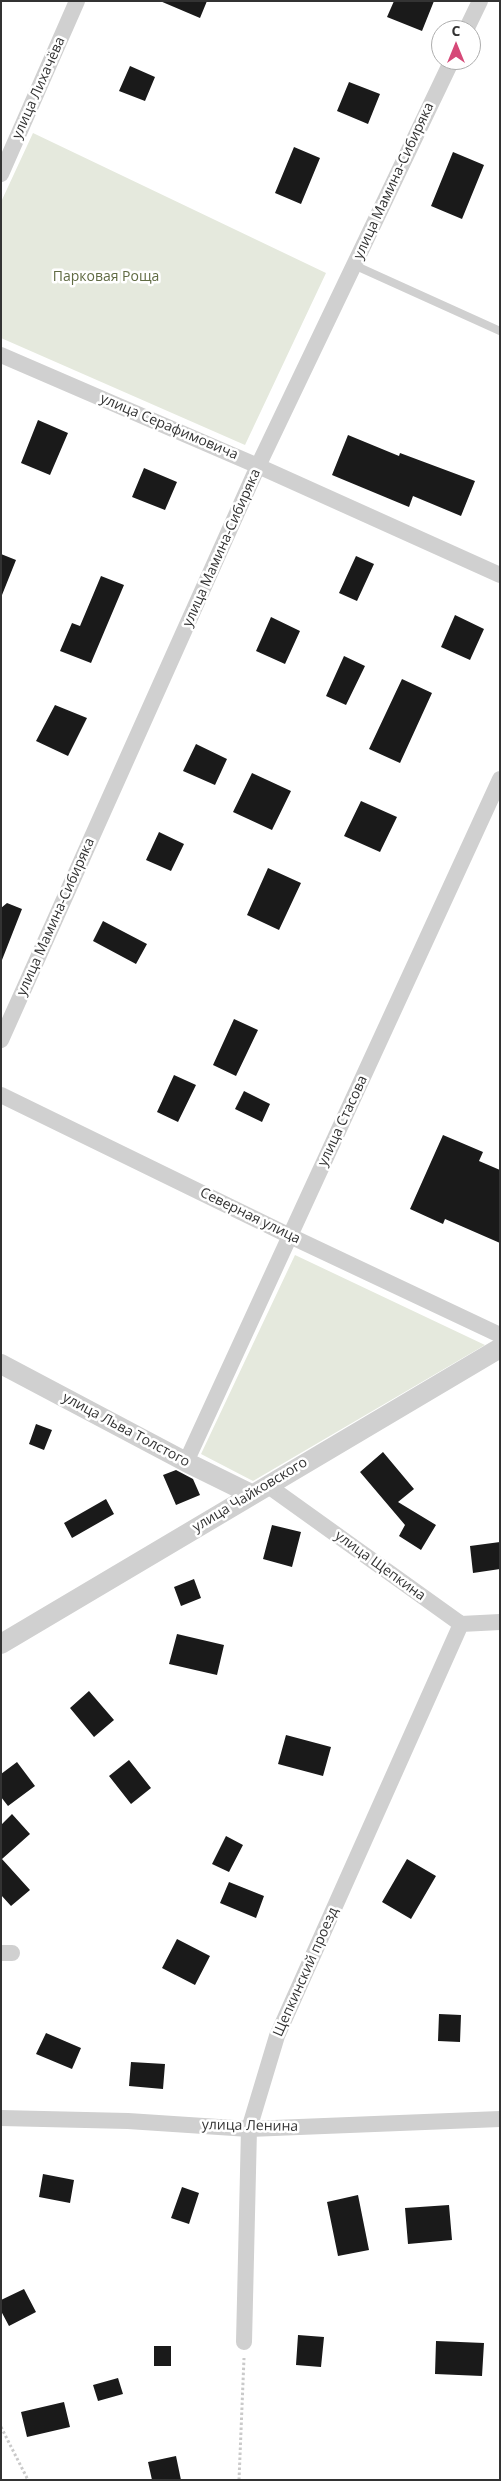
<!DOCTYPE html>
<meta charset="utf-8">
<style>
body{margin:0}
#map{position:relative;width:501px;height:2481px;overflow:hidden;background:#fff;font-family:"Open Sans",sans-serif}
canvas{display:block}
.frame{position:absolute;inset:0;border:2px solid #333;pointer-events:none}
.north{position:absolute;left:431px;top:20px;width:50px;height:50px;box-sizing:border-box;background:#fff;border:1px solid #adadad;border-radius:50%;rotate:0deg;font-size:14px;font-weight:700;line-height:20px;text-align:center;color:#333}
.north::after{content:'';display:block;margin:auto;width:18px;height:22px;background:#d64978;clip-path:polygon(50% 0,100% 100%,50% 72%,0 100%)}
</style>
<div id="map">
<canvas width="501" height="2481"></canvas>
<div class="frame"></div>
<div class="north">С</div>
</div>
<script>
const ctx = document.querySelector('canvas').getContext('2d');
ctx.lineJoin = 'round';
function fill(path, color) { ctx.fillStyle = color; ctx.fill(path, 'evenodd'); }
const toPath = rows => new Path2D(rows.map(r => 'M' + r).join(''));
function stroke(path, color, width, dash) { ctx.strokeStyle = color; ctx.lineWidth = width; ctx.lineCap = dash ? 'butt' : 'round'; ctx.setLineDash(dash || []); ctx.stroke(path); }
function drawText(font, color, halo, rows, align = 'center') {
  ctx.font = font + ' "Open Sans",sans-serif'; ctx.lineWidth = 5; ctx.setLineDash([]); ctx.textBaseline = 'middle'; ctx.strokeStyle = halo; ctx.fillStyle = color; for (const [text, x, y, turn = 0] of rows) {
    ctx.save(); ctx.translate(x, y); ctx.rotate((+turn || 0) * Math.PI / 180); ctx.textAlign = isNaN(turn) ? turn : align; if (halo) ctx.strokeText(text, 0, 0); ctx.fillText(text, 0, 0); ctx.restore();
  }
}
fill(toPath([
 [33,133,326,273,245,445,1,338,1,202],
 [295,1255,485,1345,253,1481,201,1454]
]), '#e5e9dd');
fill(toPath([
 [160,1,207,1,200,18],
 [394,1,434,1,422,31,387,17],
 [130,66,155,77,145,101,119,91],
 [349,82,380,94,368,124,337,111],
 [294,147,320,158,301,204,275,193],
 [453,152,484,165,462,219,431,206],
 [38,420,68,433,50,475,21,463],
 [348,435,399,456,400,453,475,481,461,516,413,496,409,507,332,475],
 [144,468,177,482,165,510,132,497],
 [1,554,16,560,2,595,1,595],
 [356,556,374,564,357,601,339,593],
 [101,576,124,585,91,663,60,651,72,623,80,626],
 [455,615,484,629,470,660,441,647],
 [271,617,300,631,285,664,256,651],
 [344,656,365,666,346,705,326,696],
 [402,679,432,693,400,763,369,749],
 [55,705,87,718,68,756,36,741],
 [196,744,227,759,215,785,183,771],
 [252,773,291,791,272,830,233,812],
 [361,801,397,817,380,852,344,836],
 [159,832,184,844,171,871,146,860],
 [268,868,301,883,279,930,247,915],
 [7,903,22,909,2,960,1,908],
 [103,921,147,944,136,964,93,941],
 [234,1019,258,1030,236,1076,213,1065],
 [174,1075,196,1085,178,1122,157,1112],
 [244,1091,270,1104,262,1122,235,1109],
 [443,1135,483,1152,479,1161,500,1170,500,1243,445,1219,443,1224,410,1209],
 [36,1424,52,1430,44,1450,29,1444],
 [383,1452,414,1489,398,1502,436,1525,421,1550,399,1536,405,1525,360,1472],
 [176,1470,193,1479,200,1495,176,1505,163,1475],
 [106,1499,114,1514,72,1538,64,1523],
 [272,1525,301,1532,292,1567,263,1559],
 [500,1542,500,1569,473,1573,470,1546],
 [194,1579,201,1598,181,1606,174,1587],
 [177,1634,224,1645,217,1675,169,1664],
 [89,1691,114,1720,94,1737,70,1708],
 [286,1735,331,1747,323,1776,278,1764],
 [129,1760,151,1788,131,1804,109,1776],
 [17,1762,35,1786,8,1806,1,1797,1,1774],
 [12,1814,30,1834,2,1859,30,1890,11,1906,1,1895,1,1825],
 [226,1836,243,1845,229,1872,212,1864],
 [407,1859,436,1876,411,1919,382,1902],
 [229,1882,264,1896,256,1918,220,1903],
 [177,1939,210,1956,195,1985,162,1968],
 [439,2014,461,2015,460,2042,438,2041],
 [46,2033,81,2048,72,2069,36,2054],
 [131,2062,165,2064,163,2089,129,2086],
 [43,2174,74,2180,70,2203,39,2197],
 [182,2187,199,2193,189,2224,171,2218],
 [358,2195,369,2250,338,2256,327,2202],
 [449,2205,452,2240,408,2244,405,2208],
 [24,2289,36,2312,9,2326,1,2311,1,2300],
 [298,2335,324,2337,321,2367,296,2365],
 [436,2341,484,2343,482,2376,435,2374],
 [154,2346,171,2346,171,2366,154,2366],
 [118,2378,123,2394,98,2401,93,2385],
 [64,2402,70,2427,27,2437,21,2412],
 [176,2456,181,2480,152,2480,148,2462]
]), '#1a1a1a');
stroke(toPath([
 [1,2427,28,2480],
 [239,2480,244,2358]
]), '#cacaca', 3, [2.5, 2.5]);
stroke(toPath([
 [354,265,500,331]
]), '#d0d0d0', 8);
stroke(toPath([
 [466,30,480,1],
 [1,174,77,1],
 [1,355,258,466,500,575],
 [1,1040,258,466,452,60],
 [1,1095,290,1236,500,1335],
 [186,1462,500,779],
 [267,1485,461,1624,500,1622],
 [1,1953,12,1953],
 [1,2118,128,2121,249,2129,500,2119],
 [244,2342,249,2129,277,2036,461,1624]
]), '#d0d0d0', 16);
stroke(toPath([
 [1,1364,186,1462,251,1494],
 [1,1644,500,1348]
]), '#d0d0d0', 20);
drawText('14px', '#333', '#fff', [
 ["улица Лихачёва",39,88,-66],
 ["улица Мамина-Сибиряка",394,181,-65],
 ["улица Серафимовича",169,427,23],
 ["улица Мамина-Сибиряка",222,548,-66],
 ["улица Мамина-Сибиряка",56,917,-66],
 ["улица Стасова",343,1121,-65],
 ["Северная улица",250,1216,26],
 ["улица Льва Толстого",126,1430,28],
 ["улица Чайковского",250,1495,-31],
 ["улица Щепкина",380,1566,36],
 ["Щепкинский проезд",306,1972,-66],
 ["улица Ленина",250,2126,1]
]);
drawText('14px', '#606b43', '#fff', [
 ["Парковая Роща",106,277]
]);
</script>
